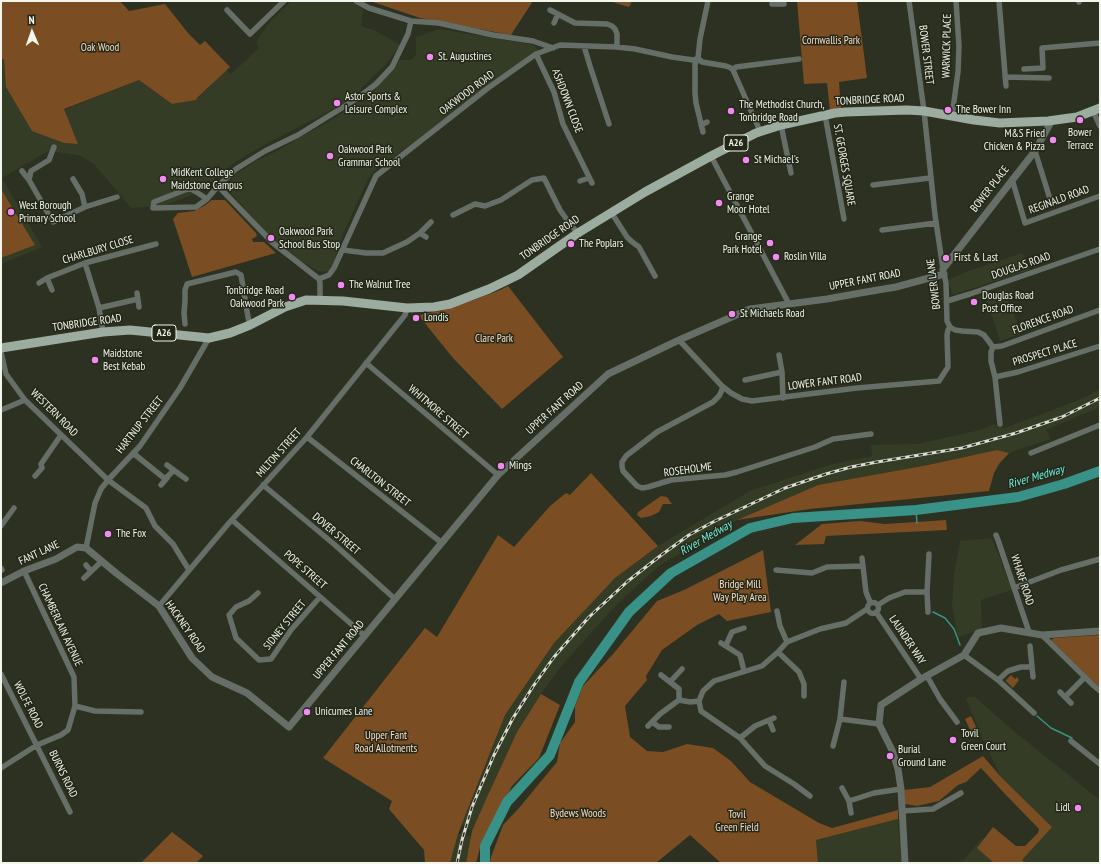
<!DOCTYPE html>
<style>
body{margin:0}
#map{position:relative;width:1101px;height:864px;overflow:hidden;background:#2c3121;font-family:"PT Sans Narrow",sans-serif}
canvas{display:block}
.frame{position:absolute;inset:0;border:2px solid #f3f6ec;pointer-events:none}
.north{position:absolute;left:12px;top:12px;width:40px;height:40px;-webkit-text-stroke:3px #222718;paint-order:stroke;rotate:358deg;font-size:11px;font-weight:700;line-height:16px;text-align:center;color:#f3f6ec}
.north::after{content:'';display:block;margin:auto;width:14px;height:18px;background:#f3f6ec;clip-path:polygon(50% 0,100% 100%,50% 72%,0 100%)}
</style>
<div id="map">
<canvas width="1101" height="864"></canvas>
<div class="frame"></div>
<div class="north">N</div>
</div>
<script>
const ctx = document.querySelector('canvas').getContext('2d');
ctx.lineJoin = 'round';
function fill(path, color) { ctx.fillStyle = color; ctx.fill(path, 'evenodd'); }
const toPath = rows => new Path2D(rows.map(r => 'M' + r).join(''));
function stroke(path, color, width, dash) { ctx.strokeStyle = color; ctx.lineWidth = width; ctx.lineCap = dash ? 'butt' : 'round'; ctx.setLineDash(dash || []); ctx.stroke(path); }
function drawText(font, color, halo, rows, align = 'center') {
  ctx.font = font + ' "PT Sans Narrow",sans-serif'; ctx.lineWidth = 3; ctx.setLineDash([]); ctx.textBaseline = 'middle'; ctx.strokeStyle = halo; ctx.fillStyle = color; for (const [text, x, y, turn = 0] of rows) {
    ctx.save(); ctx.translate(x, y); ctx.rotate((+turn || 0) * Math.PI / 180); ctx.textAlign = isNaN(turn) ? turn : align; if (halo) ctx.strokeText(text, 0, 0); ctx.fillText(text, 0, 0); ctx.restore();
  }
}
fill(toPath([
 [1,1,12,58,64,143,78,144,64,110,139,80,172,104,196,100,226,70,231,74,259,48,256,42,268,24,291,1,350,1,363,9,361,26,376,31,400,45,387,63,349,101,264,145,232,164,200,192,166,205,131,208,94,164,79,155,48,151,2,178,42,247,1,264],
 [440,29,534,45,538,50,500,78,464,103,413,143,377,168,368,179,344,232,331,269,326,272,318,271,301,261,273,240,229,191,232,177,254,162,279,150,304,135,330,121,371,93,400,60,411,60,416,54,416,37],
 [1022,253,1029,270,953,295,948,280,966,272],
 [1005,288,1021,334,1000,341,985,295],
 [1100,389,1100,407,1046,430,1051,439,1009,453,997,450,928,465,818,485,737,520,660,565,616,605,559,669,541,694,517,732,487,797,472,831,462,825,505,715,554,643,615,578,658,546,750,491,829,465,872,456,871,445,917,444,980,430,994,424,1005,428,1084,398],
 [992,538,1012,590,981,600,982,629,958,637,952,606,954,574,960,541],
 [969,697,975,697,1016,733,1100,800,1100,863,1014,863,1052,827,1001,777,982,737,966,699],
 [898,819,901,863,818,863,816,840],
 [458,834,472,836,466,863,450,863],
 [982,838,1012,863,954,863,964,860]
]), '#353c26');
fill(toPath([
 [1,1,120,1,129,11,165,4,188,33,200,45,205,41,230,67,198,97,196,100,172,104,139,80,64,109,78,144,64,143,32,131,6,87,4,59,1,59],
 [370,1,533,1,511,35,420,18],
 [609,1,632,1,629,7],
 [797,1,857,1,867,78,839,82,841,109,830,111,827,83,804,84],
 [1,189,35,245,1,258],
 [212,200,225,200,256,233,257,236,254,238,252,239,253,242,264,242,276,253,192,277,173,219,178,213,194,211,204,206],
 [508,286,563,357,502,409,453,358,419,316,423,314,440,311,474,300,500,290],
 [997,450,1009,453,999,464,994,473,989,491,810,509,737,520,818,485,928,465],
 [591,473,658,546,615,578,554,643,505,715,458,834,450,863,425,863,424,850,389,809,392,801,323,758,425,628,437,637,498,535,514,547,550,506,566,493,570,495],
 [661,496,667,497,672,504,663,504,659,512,651,516,641,518,637,515,638,512],
 [946,520,947,530,826,536,824,544,795,545,822,524,860,521,885,524],
 [763,550,771,612,727,621,719,614,697,625,662,650,646,676,647,680,625,706,630,737,647,751,663,752,687,744,713,748,731,761,750,782,819,823,832,828,898,810,898,819,816,840,818,863,721,863,690,835,656,863,490,863,491,857,503,825,519,808,557,762,560,743,575,722,575,706,583,686,613,654,657,601,684,590],
 [1100,635,1100,688,1051,640,1054,638],
 [1011,675,1015,679,1017,677,1019,680,1013,688,1006,681,1006,680],
 [541,694,560,705,539,758,512,786,480,848,476,863,466,863,472,831,487,797,517,732],
 [971,716,977,729,971,732,965,719],
 [983,756,1001,777,1052,827,1022,860,1025,863,994,863,977,848,993,827,1016,846,1025,846,1038,833,1039,829,1005,794,981,768,966,782,958,785,939,801,917,806,905,804,904,790,930,787],
 [172,832,203,856,196,863,141,863]
]), '#7a4d22');
stroke(toPath([
 [916,510,917,523],
 [933,612,945,618,954,629,960,645],
 [1037,716,1051,728,1072,738]
]), '#389287', 1.5);
stroke(toPath([
 [485,863,485,846,507,802,550,755,579,682,629,612,671,573,750,528,793,518,916,510,1018,497,1064,484,1100,471]
]), '#389287', 10);
stroke(toPath([
 [356,1,369,8,411,21,439,23,493,35,533,41,553,48],
 [708,1,700,39,698,58,702,62,726,66,731,68,733,70,760,131],
 [772,1,772,4,784,4],
 [909,1,924,111,935,215,943,269,946,283,947,321,950,327,955,330,962,331,978,332,984,335,993,347],
 [999,1,1006,86],
 [1079,1,1079,2],
 [227,10,250,34,284,1],
 [550,10,575,23,607,24,612,26,615,29,617,34,617,47],
 [554,23,558,14],
 [584,46,590,66,609,124],
 [536,54,554,92,563,124,592,183],
 [698,58,695,64,695,93,696,103,703,132],
 [1024,69,1043,68,1042,48,1100,43],
 [733,70,736,67,744,66,799,59],
 [1005,77,1049,78],
 [1093,111,1100,126],
 [825,115,844,219],
 [952,116,958,72,959,46,956,1],
 [701,125,707,122],
 [781,125,791,173],
 [54,147,49,160,31,171,29,180,53,222,85,207,117,197],
 [1035,151,1050,199],
 [711,156,789,304],
 [22,171,29,180],
 [73,179,82,194,85,207],
 [1012,179,1025,223,1100,196],
 [580,181,589,178],
 [873,185,930,178],
 [218,186,273,243,319,279,320,283,320,300],
 [207,199,190,188,154,202,153,208,196,207,207,199,218,186,236,169,265,151,298,135,358,98,376,84,392,67,408,34,411,21],
 [611,212,627,237,631,241,639,247,655,276],
 [453,215,475,204,485,206,501,200,532,180,544,178,560,210,570,224,578,233],
 [882,230,936,223],
 [420,233,426,237],
 [343,250,366,253,383,253,407,242,420,233,431,222],
 [85,263,99,308,103,332],
 [47,278,52,290],
 [319,279,329,275,334,268,376,176,405,153,488,88,536,54,560,45,617,47,635,49,672,57,686,59,694,60,698,58],
 [39,283,47,278,85,263,156,244],
 [137,293,139,307],
 [947,301,970,294,1100,249],
 [99,308,138,299],
 [185,324,184,313,185,301,185,290,187,284,236,272,241,275,248,317,250,325],
 [679,340,722,386,731,393,742,399,752,401,857,388,939,381,948,367,947,335,948,330,950,327],
 [993,347,1002,346,1100,310],
 [993,347,991,352,991,361,995,377,1000,424],
 [1,352,6,374,25,400,108,480,146,508,155,526,173,544,189,570],
 [779,355,782,372,783,398],
 [366,363,498,475],
 [995,377,1018,372,1100,346],
 [745,380,782,372],
 [722,386,722,390,719,396,713,402,657,432,626,456,622,462,622,466,623,471,637,486,642,488,648,487,671,480,725,475,737,472,815,447,833,439,871,434],
 [1,410,25,400],
 [307,437,442,543],
 [133,453,164,478,166,478,172,472,175,471,186,479],
 [1031,453,1100,425],
 [167,465,175,471],
 [35,476,42,468,41,464,61,435],
 [161,485,167,478],
 [263,485,335,545,395,599],
 [232,520,365,636],
 [1,526,14,508],
 [996,535,998,540,1029,632],
 [86,548,95,503,101,489,108,480,140,446,180,388,209,338],
 [862,558,866,592,870,602],
 [86,565,91,571],
 [1,568,2,570],
 [776,570,812,573,827,567,863,566],
 [84,578,102,561],
 [1014,588,1061,570,1100,559],
 [258,593,249,601,236,607,229,615,236,638,259,660,271,659,291,630,320,597],
 '867.5 608a5.5 5.5 0 1 1 11 0a5.5 5.5 0 1 1-11 0Z',
 [878,605,889,598,905,592,927,592],
 [159,606,229,523,307,437,405,315,407,308],
 [777,611,780,626,787,642],
 [876,612,921,679],
 [928,612,927,592,929,554],
 [1042,635,1094,686,1100,691],
 [721,643,740,655,744,671],
 [726,645,732,632,744,628],
 [1030,646,1033,677],
 [778,652,799,672,804,684,804,696],
 [964,655,998,680,1034,713],
 [1,674,70,812],
 [661,675,679,689,679,700],
 [927,676,940,699,957,722],
 [998,680,1008,671,1021,667,1032,667],
 [670,682,682,669],
 [1060,692,1065,697],
 [1071,703,1065,697,1085,677],
 [75,706,95,711,141,712],
 [840,719,879,724],
 [769,720,773,730],
 [652,722,659,727,669,727],
 [648,726,660,714,679,700,690,702,699,701],
 [740,738,755,726,774,718],
 [1071,741,1100,764],
 [833,746,840,719,844,682],
 [1,768,37,745,61,735,68,730,75,706,74,677,24,571],
 [842,788,849,801,851,813],
 [810,796,794,784,765,766,740,738,701,711,699,701,703,691,714,681,762,666,778,652,787,642,820,629,846,623,867,609],
 [849,801,874,793,901,789],
 [902,811,933,809,961,793]
]), '#666e68', 5.5);
stroke(toPath([
 [943,269,1035,151,1052,120],
 [1,583,24,571,56,559,77,547,86,548,116,573,159,606,192,658,212,677,247,693,289,727,498,475,608,374,679,340,750,309,827,299,866,292,896,287,944,274],
 [905,863,901,789,898,769,892,750,879,724,881,705,921,679,964,655,978,633,1001,628,1042,635,1100,631]
]), '#666e68', 7);
stroke(toPath([
 [1,348,103,332,130,330,209,338,230,333,250,325,285,307,306,300,343,301,407,308,434,307,450,304,489,289,518,275,578,233,645,192,711,156,756,133,781,125,835,113,846,112,907,110,924,111,974,120,1000,123,1048,121,1077,117,1100,108]
]), '#9caca0', 9);
const rail = toPath([
 [457,863,462,840,472,807,494,755,513,718,534,685,554,657,589,617,628,581,660,556,689,535,713,522,785,488,826,474,851,467,877,462,962,448,1016,433,1062,417,1100,398]
]);
stroke(rail, '#daddd2', 3);
stroke(rail, '#222718', 1.5, [4.5]);
for (const [x, y, r, color] of [
 [430,57,4,"#f38af1"],
 [337,103,4,"#f38af1"],
 [948,110,4,"#f38af1"],
 [731,111,4,"#f38af1"],
 [1080,120,4,"#f38af1"],
 [1053,140,4,"#f38af1"],
 [330,156,4,"#f38af1"],
 [746,160,4,"#f38af1"],
 [163,179,4,"#f38af1"],
 [719,203,4,"#f38af1"],
 [11,212,4,"#f38af1"],
 [271,238,4,"#f38af1"],
 [770,243,4,"#f38af1"],
 [571,244,4,"#f38af1"],
 [776,257,4,"#f38af1"],
 [946,258,4,"#f38af1"],
 [341,285,4,"#f38af1"],
 [292,297,4,"#f38af1"],
 [974,302,4,"#f38af1"],
 [732,314,4,"#f38af1"],
 [416,318,4,"#f38af1"],
 [95,360,4,"#f38af1"],
 [501,466,4,"#f38af1"],
 [108,534,4,"#f38af1"],
 [307,712,4,"#f38af1"],
 [953,740,4,"#f38af1"],
 [890,756,4,"#f38af1"],
 [1078,808,4,"#f38af1"]
]) { const dot = new Path2D(); dot.arc(x, y, r, 0, 2 * Math.PI); ctx.fillStyle = color; ctx.fill(dot); stroke(dot, '#222718', 1.5); }
for (const [x, y, w] of [
 [736,143,24],
 [164,333,24]
]) { const box = new Path2D(); box.roundRect(x - w / 2, y - 8, w, 16, 3); ctx.fillStyle = '#222718'; ctx.fill(box); stroke(box, '#f3f6ec', 1); }
drawText('bold 10px', '#f3f6ec', null, [
 ["A26",736,143],
 ["A26",164,333]
]);
drawText('11px', '#fcdec6', '#222718', [
 ["Cornwallis Park",831,41],
 ["Oak Wood",100,48],
 ["Clare Park",494,339],
 ["Bridge Mill",740,585],
 ["Way Play Area",740,598],
 ["Upper Fant",386,736],
 ["Road Allotments",386,749],
 ["Bydews Woods",578,814],
 ["Tovil",737,815],
 ["Green Field",737,828]
]);
drawText('11px', '#f3f6ec', '#222718', [
 ["WARWICK PLACE",947,46,-89],
 ["BOWER STREET",926,55,83],
 ["OAKWOOD ROAD",467,93,-37],
 ["TONBRIDGE ROAD",870,100,-3],
 ["ASHDOWN CLOSE",567,101,69],
 ["ST. GEORGES SQUARE",844,165,80],
 ["BOWER PLACE",990,189,-52],
 ["REGINALD ROAD",1059,200,-20],
 ["TONBRIDGE ROAD",550,238,-35],
 ["CHARLBURY CLOSE",98,250,-17],
 ["DOUGLAS ROAD",1021,266,-19],
 ["UPPER FANT ROAD",865,280,-11],
 ["BOWER LANE",934,284,-97],
 ["FLORENCE ROAD",1043,320,-20],
 ["TONBRIDGE ROAD",87,323,-8],
 ["PROSPECT PLACE",1045,353,-17],
 ["LOWER FANT ROAD",825,382,-7],
 ["UPPER FANT ROAD",555,408,-42],
 ["WHITMORE STREET",438,412,41],
 ["WESTERN ROAD",54,413,45],
 ["HARTNUP STREET",140,425,-52],
 ["MILTON STREET",279,453,-48],
 ["ROSEHOLME",688,470,-8],
 ["CHARLTON STREET",380,482,38],
 ["DOVER STREET",336,534,40],
 ["FANT LANE",39,553,-25],
 ["POPE STREET",305,570,41],
 ["WHARF ROAD",1022,580,72],
 ["CHAMBERLAIN AVENUE",60,625,65],
 ["SIDNEY STREET",285,625,-51],
 ["HACKNEY ROAD",185,627,55],
 ["LAUNDER WAY",907,640,56],
 ["UPPER FANT ROAD",339,650,-50],
 ["WOLFE ROAD",28,705,63],
 ["BURNS ROAD",63,774,64]
]);
drawText('11px', '#f3f6ec', '#222718', [
 ["St. Augustines",438,57],
 ["Astor Sports &",345,97],
 ["Leisure Complex",345,110],
 ["The Methodist Church,",739,105],
 ["Tonbridge Road",739,118],
 ["The Bower Inn",956,110],
 ["Bower",1080,133,"center"],
 ["Terrace",1080,146,"center"],
 ["M&S Fried",1045,134,"right"],
 ["Chicken & Pizza",1045,147,"right"],
 ["Oakwood Park",338,150],
 ["Grammar School",338,163],
 ["St Michael's",754,160],
 ["MidKent College",171,173],
 ["Maidstone Campus",171,186],
 ["Grange",727,197],
 ["Moor Hotel",727,210],
 ["West Borough",19,206],
 ["Primary School",19,219],
 ["Oakwood Park",279,232],
 ["School Bus Stop",279,245],
 ["Grange",762,237,"right"],
 ["Park Hotel",762,250,"right"],
 ["The Poplars",579,244],
 ["Roslin Villa",784,257],
 ["First & Last",954,258],
 ["The Walnut Tree",349,285],
 ["Tonbridge Road",284,291,"right"],
 ["Oakwood Park",284,304,"right"],
 ["Douglas Road",982,296],
 ["Post Office",982,309],
 ["St Michaels Road",740,314],
 ["Londis",424,318],
 ["Maidstone",103,354],
 ["Best Kebab",103,367],
 ["Mings",509,466],
 ["The Fox",116,534],
 ["Unicumes Lane",315,712],
 ["Tovil",961,734],
 ["Green Court",961,747],
 ["Burial",898,750],
 ["Ground Lane",898,763],
 ["Lidl",1070,808,"right"]
], 'left');
drawText('italic 12px', '#6fefdf', '#222718', [
 ["River Medway",1036,477,-16],
 ["River Medway",706,538,-30]
]);
</script>
